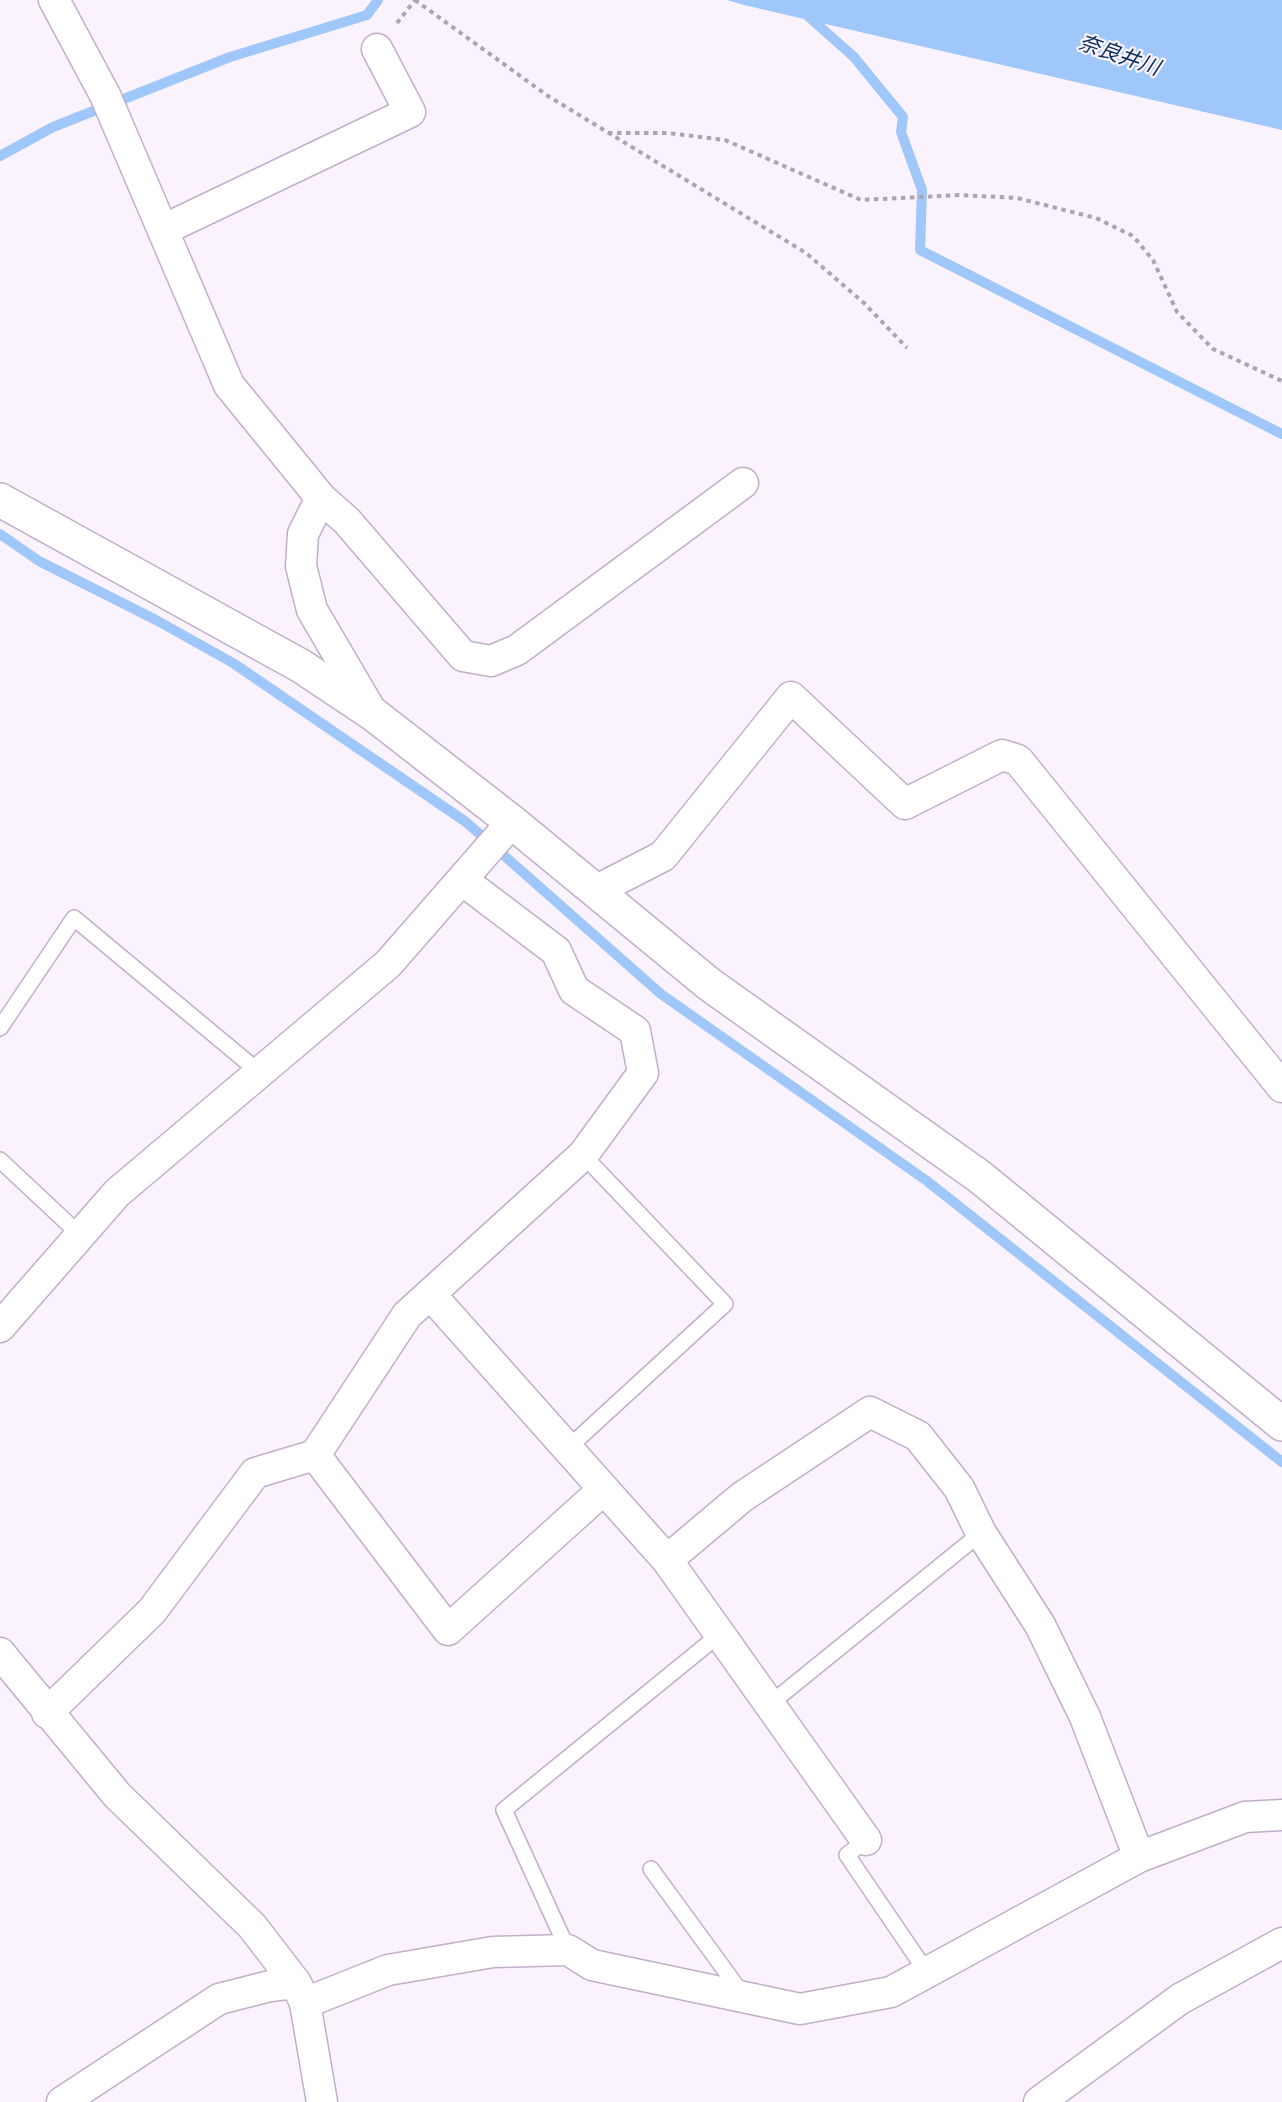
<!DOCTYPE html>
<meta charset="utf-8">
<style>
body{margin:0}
canvas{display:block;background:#faf3fe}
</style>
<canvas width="1282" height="2102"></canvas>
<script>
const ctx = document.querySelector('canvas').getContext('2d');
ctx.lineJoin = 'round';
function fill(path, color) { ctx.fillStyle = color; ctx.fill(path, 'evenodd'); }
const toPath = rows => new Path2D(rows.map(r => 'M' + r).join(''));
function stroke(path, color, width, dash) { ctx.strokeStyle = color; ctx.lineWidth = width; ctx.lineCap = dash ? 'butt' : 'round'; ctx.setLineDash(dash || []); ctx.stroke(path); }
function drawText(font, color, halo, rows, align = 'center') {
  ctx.font = font + ' "PT Serif","Noto Sans JP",serif'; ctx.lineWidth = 4.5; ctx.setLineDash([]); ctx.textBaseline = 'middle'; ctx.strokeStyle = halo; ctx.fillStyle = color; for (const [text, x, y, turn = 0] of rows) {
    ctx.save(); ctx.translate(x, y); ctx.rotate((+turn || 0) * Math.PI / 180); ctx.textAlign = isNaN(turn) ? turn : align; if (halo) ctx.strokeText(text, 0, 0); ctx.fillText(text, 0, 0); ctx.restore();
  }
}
fill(toPath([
 [727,0,1282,0,1282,130,744,5]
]), '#9fc7f9');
stroke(toPath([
 [790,0,854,57,903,117,901,132,922,190,920,250,1282,434],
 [0,156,53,127,230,57,367,15,378,0],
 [0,534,39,561,156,620,233,663,466,822,661,994,927,1181,1282,1462]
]), '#9fc7f9', 10);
const lane = toPath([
 [0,1028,74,918,259,1072],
 [0,1160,79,1234],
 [568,1448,725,1304,583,1155],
 [770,1704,981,1533],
 [866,1840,847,1855,928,1974],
 [651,1869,743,1995],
 [568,1950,504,1810,720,1634]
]);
const street = toPath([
 [54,0,105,95,229,385,321,498,303,534,301,566,312,610,373,714],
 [163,230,410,112,377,49],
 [321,498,347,521,463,656,491,661,517,650,743,483],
 [462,880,556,951,574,990,635,1031,643,1073,583,1155,407,1315,315,1455,448,1630,604,1489],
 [595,891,663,856,791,697,905,804,1002,755,1018,760,1282,1087],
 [430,1294,667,1560,866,1840],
 [0,1327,117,1193,388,964,512,822],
 [667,1560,742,1497,870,1412,918,1436,959,1488,981,1533,1040,1625,1085,1717,1139,1857],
 [0,1653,117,1795,252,1926,296,1983,305,2003,322,2102],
 [47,1713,152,1611,255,1473,315,1455],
 [305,2003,388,1970,493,1952,568,1950,592,1965,800,2009,891,1992,1139,1857,1245,1817,1282,1815],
 [62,2102,219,1999,270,1986,296,1983],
 [1039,2102,1180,1999,1282,1943]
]);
const secondary = toPath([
 [0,500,301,666,373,714,512,822,709,984,980,1177,1282,1424]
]);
stroke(lane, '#c1afc9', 18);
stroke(street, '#c1afc9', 33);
stroke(secondary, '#c1afc9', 36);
stroke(toPath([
 [415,0,548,96,806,253,864,303,907,348],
 [397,23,415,0],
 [608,133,668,133,725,140,861,200,960,195,1017,198,1096,218,1133,236,1153,260,1177,312,1213,349,1282,381]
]), '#aca5b0', 4, [4.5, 4.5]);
stroke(lane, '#fff', 15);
stroke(street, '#fff', 30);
stroke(secondary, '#fff', 33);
drawText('italic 21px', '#072f5b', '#faf3fe', [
 ["奈良井川",1119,56,19]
]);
</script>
